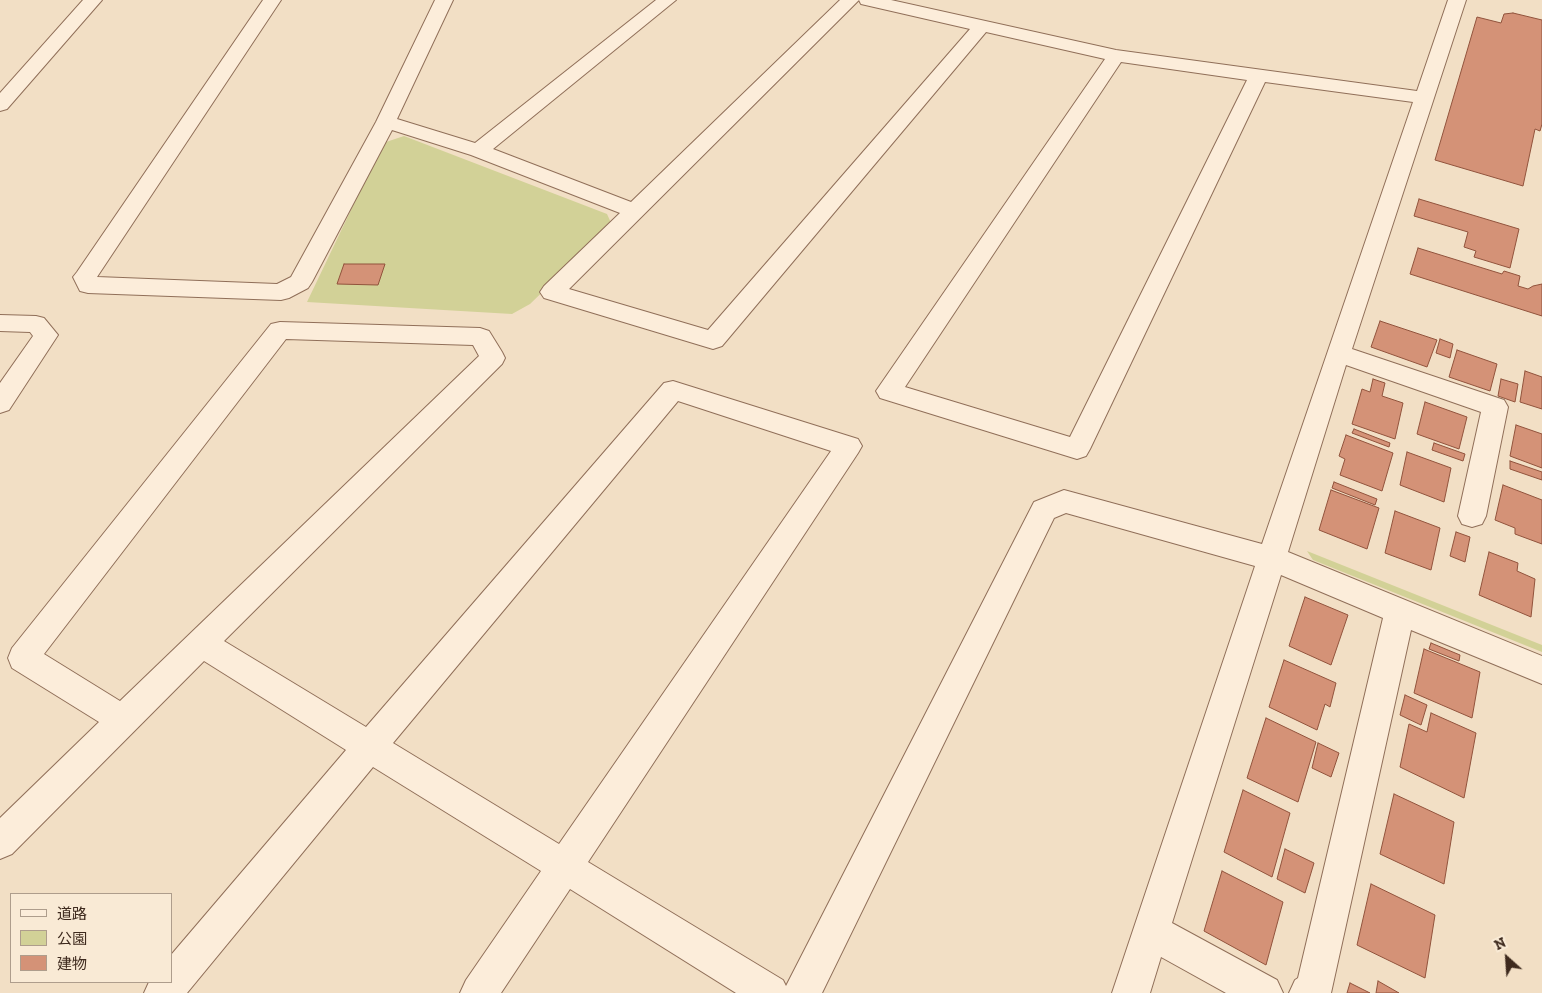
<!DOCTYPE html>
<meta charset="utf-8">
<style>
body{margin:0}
#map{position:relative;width:1542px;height:993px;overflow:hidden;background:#f2dfc5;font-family:"Zilla Slab","Noto Sans JP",serif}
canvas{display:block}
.legend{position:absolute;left:10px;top:893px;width:162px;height:90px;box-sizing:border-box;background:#f9ead5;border:1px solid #ae9d8c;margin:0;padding:6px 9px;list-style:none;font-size:15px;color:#3e2a1e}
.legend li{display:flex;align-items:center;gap:10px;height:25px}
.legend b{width:25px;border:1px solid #ae9d8c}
.north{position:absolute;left:1482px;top:933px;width:50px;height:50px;-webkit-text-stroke:4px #f9ead5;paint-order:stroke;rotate:334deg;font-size:14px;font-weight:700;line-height:20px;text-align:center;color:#3e2a1e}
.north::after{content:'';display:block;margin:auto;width:18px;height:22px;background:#3e2a1e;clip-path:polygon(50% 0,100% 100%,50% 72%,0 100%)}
</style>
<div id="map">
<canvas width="1542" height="993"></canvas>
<ul class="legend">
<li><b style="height:6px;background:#fcedda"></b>道路</li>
<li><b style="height:14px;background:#d2d197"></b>公園</li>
<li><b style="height:14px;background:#d49277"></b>建物</li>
</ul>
<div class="north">N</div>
</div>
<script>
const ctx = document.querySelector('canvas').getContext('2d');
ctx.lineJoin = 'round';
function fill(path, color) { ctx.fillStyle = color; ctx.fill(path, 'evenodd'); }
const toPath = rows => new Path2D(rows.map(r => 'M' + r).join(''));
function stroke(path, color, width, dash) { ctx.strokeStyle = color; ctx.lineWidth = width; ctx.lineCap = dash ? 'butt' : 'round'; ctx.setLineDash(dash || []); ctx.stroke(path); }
fill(toPath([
 [404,136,607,214,612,225,530,304,512,314,307,302,383,143],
 [1307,551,1542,645,1542,652,1313,560]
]), '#d2d197');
const building = toPath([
 [1513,13,1542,20,1542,124,1540,131,1535,129,1523,186,1435,160,1477,17,1501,23,1504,14,1513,13],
 [1419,199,1519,229,1510,268,1474,257,1476,251,1464,247,1468,232,1414,216,1419,199],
 [1418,248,1502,274,1504,271,1520,276,1518,286,1528,289,1533,286,1542,284,1542,316,1410,274,1418,248],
 [344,264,385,264,378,285,337,284,344,264],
 [1380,321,1437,340,1427,367,1371,347,1380,321],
 [1440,339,1453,344,1450,358,1436,353,1440,339],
 [1457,350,1497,364,1490,391,1449,377,1457,350],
 [1525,371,1542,377,1542,409,1520,402,1525,371],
 [1373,379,1385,383,1382,396,1403,403,1395,439,1352,424,1362,389,1370,392,1373,379],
 [1501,379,1518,384,1515,402,1498,396,1501,379],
 [1425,402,1467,417,1459,449,1417,434,1425,402],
 [1516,425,1542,434,1542,468,1510,456,1516,425],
 [1354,429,1390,443,1389,447,1352,433,1354,429],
 [1346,435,1393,453,1382,491,1340,475,1345,459,1339,456,1346,435],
 [1434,443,1465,454,1463,461,1432,450,1434,443],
 [1407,452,1451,468,1444,502,1400,485,1407,452],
 [1510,461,1542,472,1542,480,1510,469,1510,461],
 [1334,482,1377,499,1375,505,1332,488,1334,482],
 [1503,485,1542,500,1542,544,1515,534,1515,528,1495,520,1503,485],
 [1331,490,1379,508,1367,549,1319,530,1331,490],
 [1395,511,1440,528,1431,570,1385,553,1395,511],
 [1456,532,1470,537,1465,562,1450,556,1456,532],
 [1489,552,1518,563,1517,571,1535,579,1531,617,1479,595,1489,552],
 [1305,597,1348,615,1331,665,1289,646,1305,597],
 [1431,643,1460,655,1459,661,1429,649,1431,643],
 [1424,649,1480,672,1472,718,1414,693,1424,649],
 [1284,660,1336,683,1330,707,1325,704,1317,730,1269,707,1284,660],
 [1405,695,1427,705,1421,725,1400,715,1405,695],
 [1431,713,1476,733,1464,798,1400,767,1409,724,1427,732,1431,713],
 [1266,718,1316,742,1298,802,1247,778,1266,718],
 [1318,743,1339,753,1331,777,1312,768,1318,743],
 [1243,790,1290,813,1272,877,1224,852,1243,790],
 [1394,794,1454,822,1444,884,1380,854,1394,794],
 [1285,849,1314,863,1305,893,1277,879,1285,849],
 [1222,871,1283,902,1266,965,1204,931,1222,871],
 [1371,884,1435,915,1425,978,1357,945,1371,884],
 [1378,981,1399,993,1376,993,1378,981],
 [1350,983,1370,993,1347,993,1350,983]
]);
fill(building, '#d49277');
stroke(building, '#91533c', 1);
const minor = toPath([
 [83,0,102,0,7,109,0,111,0,93,83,0],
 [263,0,281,0,97,277,277,284,291,277,376,122,435,0,453,0,397,119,475,143,656,0,676,0,493,149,631,202,840,0,891,0,1116,50,1417,91,1448,0,1466,0,1352,349,1504,400,1508,407,1486,516,1482,524,1472,527,1462,524,1458,516,1481,412,1346,365,1288,552,1542,656,1542,684,1411,630,1331,993,1289,993,1295,980,1298,978,1383,618,1281,575,1172,923,1277,980,1283,993,1226,993,1161,957,1150,993,1112,993,1255,566,1066,513,1054,518,822,993,736,993,570,889,501,993,460,993,466,980,541,871,373,767,187,993,144,993,149,982,171,982,171,955,346,750,204,661,12,854,0,859,0,818,99,722,12,668,8,658,12,648,271,324,280,322,480,328,489,331,502,352,505,358,502,364,224,641,366,727,664,383,673,381,858,439,862,446,858,453,588,862,783,980,786,986,1034,502,1064,490,1262,544,1413,102,1265,82,1090,449,1086,456,1077,459,880,398,876,391,1105,59,986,32,722,346,713,349,544,298,540,292,544,286,620,213,471,155,392,130,312,282,308,288,289,298,281,300,88,293,80,291,73,277,77,272,263,0],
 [859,0,861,4,970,29,708,330,569,289,859,0],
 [1121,62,1247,80,1070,437,905,387,1121,62],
 [286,339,473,345,479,356,120,701,44,654,286,339],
 [678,401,831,451,559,844,393,743,678,401],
 [0,315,36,316,44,318,58,335,9,410,0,413,0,383,33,336,30,332,0,331,0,315]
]);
stroke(minor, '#906f59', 2);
fill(minor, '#fcedda');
</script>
